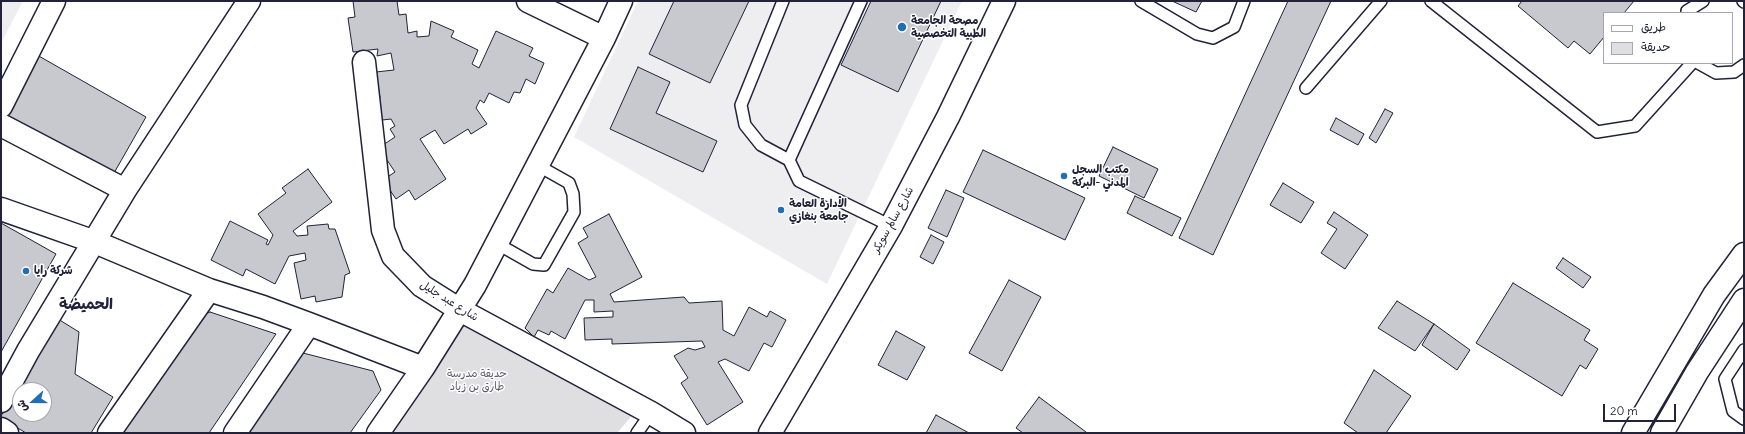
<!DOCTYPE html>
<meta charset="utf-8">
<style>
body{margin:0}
#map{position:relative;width:1745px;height:434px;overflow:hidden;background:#fff;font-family:Delius,"Playpen Sans Arabic",sans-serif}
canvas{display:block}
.frame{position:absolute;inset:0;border:2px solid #22223b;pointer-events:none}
.legend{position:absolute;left:1603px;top:12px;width:130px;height:52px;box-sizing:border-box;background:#fff;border:1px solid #a7a7b1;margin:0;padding:5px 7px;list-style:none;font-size:12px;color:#22223b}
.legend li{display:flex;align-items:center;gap:8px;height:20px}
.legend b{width:20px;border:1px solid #a7a7b1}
.north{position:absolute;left:12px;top:382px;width:40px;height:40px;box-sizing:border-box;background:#fff;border:1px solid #a7a7b1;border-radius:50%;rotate:249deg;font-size:11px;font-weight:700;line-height:16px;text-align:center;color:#22223b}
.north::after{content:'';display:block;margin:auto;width:14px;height:18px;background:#1f6fb2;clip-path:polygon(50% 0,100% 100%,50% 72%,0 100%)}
.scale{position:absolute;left:1603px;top:404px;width:73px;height:18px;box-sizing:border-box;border:2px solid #22223b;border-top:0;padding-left:5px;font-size:12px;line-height:14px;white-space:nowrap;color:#22223b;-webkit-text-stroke:3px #fff;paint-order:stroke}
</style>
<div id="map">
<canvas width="1745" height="434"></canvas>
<div class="frame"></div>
<ul class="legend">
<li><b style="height:5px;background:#fff"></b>طريق</li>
<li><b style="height:11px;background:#dfdfe2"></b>حديقة</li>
</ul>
<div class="north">ش</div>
<div class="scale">20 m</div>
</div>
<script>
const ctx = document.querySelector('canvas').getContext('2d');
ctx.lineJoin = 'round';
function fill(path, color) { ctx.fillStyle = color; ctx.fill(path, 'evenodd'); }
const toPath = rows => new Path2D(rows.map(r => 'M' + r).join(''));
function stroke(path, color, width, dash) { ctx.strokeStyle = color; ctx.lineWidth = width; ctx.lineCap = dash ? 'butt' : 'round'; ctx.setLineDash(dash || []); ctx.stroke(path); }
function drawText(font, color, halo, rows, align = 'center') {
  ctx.font = font + ' Delius,"Playpen Sans Arabic",sans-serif'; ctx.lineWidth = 3; ctx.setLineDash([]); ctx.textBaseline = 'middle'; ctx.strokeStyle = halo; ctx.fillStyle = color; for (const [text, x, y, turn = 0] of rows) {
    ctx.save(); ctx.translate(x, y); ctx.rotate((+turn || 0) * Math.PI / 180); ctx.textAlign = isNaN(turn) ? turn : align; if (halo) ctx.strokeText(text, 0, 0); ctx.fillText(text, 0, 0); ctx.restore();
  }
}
fill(toPath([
 [1,1,23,1,1,43],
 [638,1,962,1,827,284,574,137]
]), '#eeeef1');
fill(toPath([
 [461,311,637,410,617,433,379,433]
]), '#dfdfe2');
const building = toPath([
 [353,1,397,1,399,15,406,14,408,33,417,31,417,37,429,36,431,21,454,31,451,37,478,50,472,64,479,68,496,31,533,48,529,56,544,63,535,84,526,79,520,93,514,92,509,103,489,93,484,103,480,100,476,108,487,124,471,134,468,129,444,144,435,130,420,139,446,179,415,200,409,190,396,199,383,180,395,172,387,160,383,163,380,147,395,137,390,129,395,126,391,119,374,121,371,99,380,98,376,72,394,70,391,53,377,56,378,49,353,52,348,18,355,17,353,1],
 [674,1,749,1,710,83,649,54,674,1],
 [871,1,941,1,898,92,841,65,871,1],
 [1172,1,1202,1,1196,12,1172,1],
 [1288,1,1331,1,1213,255,1179,238,1288,1],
 [1522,1,1634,1,1624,13,1604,13,1604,37,1590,54,1574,41,1568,48,1518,6,1522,1],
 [37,55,146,117,110,180,2,119,37,55],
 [638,67,670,82,656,113,717,141,703,172,610,129,638,67],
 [1385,109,1393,113,1376,143,1369,138,1385,109],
 [1336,118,1364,134,1358,145,1330,130,1336,118],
 [1113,147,1158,169,1144,198,1099,176,1113,147],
 [983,150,1085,198,1065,240,963,192,983,150],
 [308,169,332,202,293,231,297,236,308,235,307,226,328,224,329,229,335,229,350,273,345,275,342,297,316,302,315,296,301,299,294,263,306,260,305,253,289,256,275,284,246,269,243,276,211,260,230,221,268,240,266,244,268,245,273,235,258,214,286,193,282,188,308,169],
 [1283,183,1314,202,1301,223,1270,205,1283,183],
 [946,190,964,198,947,237,928,228,946,190],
 [1135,196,1181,218,1172,236,1127,213,1135,196],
 [1334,212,1368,235,1345,269,1321,253,1337,229,1327,223,1334,212],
 [609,214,642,277,610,294,614,302,684,297,689,303,722,301,723,330,734,336,749,307,767,317,770,311,786,320,772,347,764,343,749,371,725,359,718,362,743,402,707,425,681,383,688,378,674,356,688,348,695,350,705,347,702,341,612,344,612,339,585,340,584,318,613,317,613,311,594,312,594,300,585,300,565,339,551,331,549,335,538,330,534,337,525,328,547,289,553,293,568,268,589,280,596,277,578,243,588,237,583,228,609,214],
 [1,223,56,254,1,352,1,223],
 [931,235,944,242,933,264,920,257,931,235],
 [1563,258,1591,277,1583,288,1556,268,1563,258],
 [1009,280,1041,297,1002,371,969,353,1009,280],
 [1513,283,1590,330,1584,340,1598,349,1586,369,1580,365,1562,396,1476,343,1513,283],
 [1397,301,1434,324,1415,351,1378,328,1397,301],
 [210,312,276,334,209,433,122,433,199,317,210,312],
 [58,319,79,332,75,374,113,397,91,433,26,433,1,418,1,416,58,319],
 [20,390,44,390,44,414,20,414,20,390],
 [1434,324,1470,350,1457,370,1422,345,1434,324],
 [896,331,925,347,907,380,878,365,896,331],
 [303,353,373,371,381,390,350,433,248,433,303,353],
 [1374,370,1411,396,1386,433,1358,433,1344,423,1374,370],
 [1039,397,1086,432,1086,433,1023,433,1016,428,1039,397],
 [936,415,969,433,926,433,936,415]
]);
fill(building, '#c8c8cf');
stroke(building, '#22223b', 1);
const lane = toPath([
 [783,1,741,105,745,125,761,145,789,160,799,181,891,226],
 [1141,1,1197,34,1213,38,1234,27,1244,1],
 [1431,1,1597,132,1635,126,1692,63],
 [1743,1,1744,2],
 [1687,13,1687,11,1703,1],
 [1698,63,1716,73,1734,72,1744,65],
 [1306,88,1381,1],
 [789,160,861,1],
 [496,243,533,264,544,265,574,212,573,194,569,183,537,165],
 [1744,350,1725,379,1733,411,1744,419],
 [637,433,651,413]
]);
const street = toPath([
 [528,1,604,38],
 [364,62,383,230,393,256,422,286,460,310,651,413,684,433],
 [1,106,54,1],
 [1,125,125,190],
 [1,209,95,242,209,290,263,307,309,324,423,368],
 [1,401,28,351,125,190,249,1],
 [109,433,209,290],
 [235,433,309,324],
 [378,433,423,368,475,285,604,38,621,1]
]);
const secondary = toPath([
 [1,429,7,433],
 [770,433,891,226,948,117,1004,1]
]);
const highway = toPath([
 [1633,433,1714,295,1744,254],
 [1662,433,1697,372,1744,300]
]);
stroke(lane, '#22223b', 14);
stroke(street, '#22223b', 25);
stroke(secondary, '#22223b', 25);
stroke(highway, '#22223b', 25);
stroke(lane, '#fff', 11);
stroke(street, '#fff', 22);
stroke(secondary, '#fff', 22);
stroke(highway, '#fff', 22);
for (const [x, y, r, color] of [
 [902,27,5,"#1f6fb2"],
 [1064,176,4,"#1f6fb2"],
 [781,210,4,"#1f6fb2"],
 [26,271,4,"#1f6fb2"]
]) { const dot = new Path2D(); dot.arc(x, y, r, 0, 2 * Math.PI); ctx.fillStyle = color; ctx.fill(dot); stroke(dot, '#fff', 1.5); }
drawText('bold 11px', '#22223b', '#fff', [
 ["مصحة الجامعة",911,21],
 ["الطبية التخصصية",911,34],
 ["مكتب السجل",1072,170],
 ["المدني -البركة",1072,183],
 ["الأدارة العامة",789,204],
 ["جامعة بنغازي",789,217],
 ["شركة رايا",34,271]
], 'left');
drawText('11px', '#22223b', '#fff', [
 ["شارع سالم سويكر",893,220,-61],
 ["شارع عبد جليل",449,301,32]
]);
drawText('11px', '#5b5b6d', '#fff', [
 ["حديقة مدرسة",477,374],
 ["طارق بن زياد",477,387]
]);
drawText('bold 15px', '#22223b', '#fff', [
 ["الحميضة",86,305]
]);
</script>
